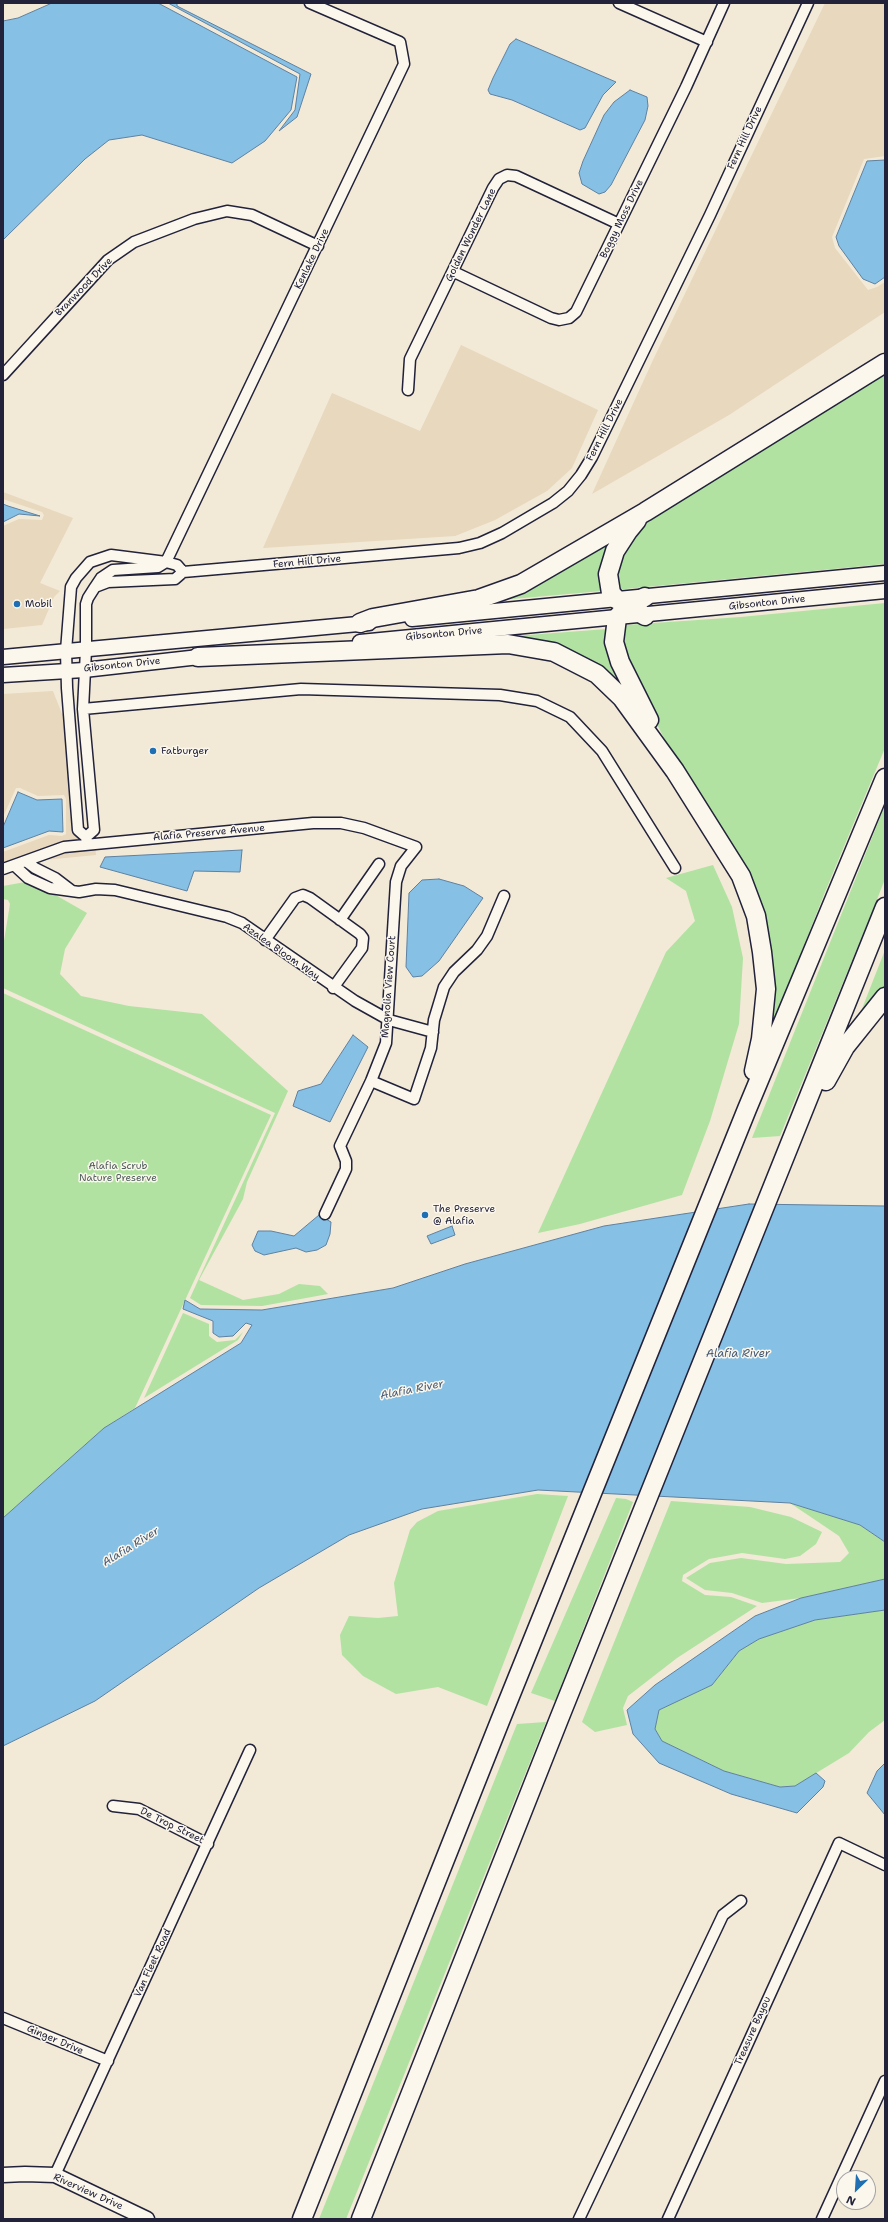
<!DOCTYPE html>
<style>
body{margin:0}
#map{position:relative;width:888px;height:2222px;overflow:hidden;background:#f2e9d7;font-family:"Shantell Sans",sans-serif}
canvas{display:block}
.frame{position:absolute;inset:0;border:4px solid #22223b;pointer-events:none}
.north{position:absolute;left:836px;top:2170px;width:40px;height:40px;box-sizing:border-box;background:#fbf7ec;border:1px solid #a4a2a5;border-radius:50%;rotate:205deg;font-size:11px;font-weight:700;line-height:16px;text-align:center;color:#22223b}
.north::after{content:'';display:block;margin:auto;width:14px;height:18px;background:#1f6fb2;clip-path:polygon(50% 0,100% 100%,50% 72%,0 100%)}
</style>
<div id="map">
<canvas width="888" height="2222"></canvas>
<div class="frame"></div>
<div class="north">N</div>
</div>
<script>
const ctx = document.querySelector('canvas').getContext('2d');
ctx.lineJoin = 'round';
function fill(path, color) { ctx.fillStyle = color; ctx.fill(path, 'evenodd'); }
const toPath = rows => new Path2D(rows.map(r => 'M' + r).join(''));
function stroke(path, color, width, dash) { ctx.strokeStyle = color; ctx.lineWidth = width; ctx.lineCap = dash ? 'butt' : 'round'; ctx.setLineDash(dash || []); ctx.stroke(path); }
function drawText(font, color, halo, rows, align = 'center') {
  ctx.font = font + ' "Shantell Sans",sans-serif'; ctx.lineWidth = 3; ctx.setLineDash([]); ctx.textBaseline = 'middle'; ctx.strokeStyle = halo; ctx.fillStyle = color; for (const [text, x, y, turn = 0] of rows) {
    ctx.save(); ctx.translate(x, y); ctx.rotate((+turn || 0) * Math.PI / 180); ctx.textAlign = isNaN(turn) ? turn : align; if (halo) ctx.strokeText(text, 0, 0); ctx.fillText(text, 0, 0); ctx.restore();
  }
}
fill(toPath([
 [825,3,885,3,885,156,864,159,832,237,835,248,868,290,877,287,885,282,885,312,729,415,592,494,653,360],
 [461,345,598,410,572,468,547,491,495,520,455,536,263,548,332,393,420,431],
 [3,492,73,518,40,583,60,591,54,597,42,625,3,629,3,526,19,519,42,520,44,515,42,512,3,499],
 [53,691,62,714,66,714,74,831,81,840,83,851,92,848,91,839,94,835,96,855,3,864,3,852,49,835,62,836,66,834,66,799,64,795,38,796,20,788,16,788,3,817,3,694]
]), '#e7d8be');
fill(toPath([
 [885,367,885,564,615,590,613,574,637,527],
 [618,529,602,591,501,600],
 [885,603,885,748,825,892,772,1027,766,1026,760,928,621,653,625,625,741,617],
 [607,629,622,686,513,636,515,636],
 [885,805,885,879,874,907,780,1136,752,1138],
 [713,865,732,907,743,958,739,1024,710,1121,682,1195,580,1224,538,1233,666,952,695,921,686,891,666,878],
 [31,881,87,913,65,949,60,974,81,996,129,1006,202,1014,288,1091,247,1182,243,1199,199,1280,243,1300,279,1294,299,1284,320,1286,328,1294,262,1306,201,1305,190,1298,275,1113,3,988,3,947,10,904,8,900,3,899,3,886],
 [885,950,885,991,858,1019],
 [3,993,271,1115,135,1408,104,1428,3,1518],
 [183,1313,209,1324,209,1336,217,1342,235,1340,243,1332,238,1340,144,1398],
 [537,1494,568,1496,487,1706,438,1687,396,1694,363,1676,342,1655,340,1635,349,1616,378,1618,398,1616,394,1583,410,1530,417,1522,438,1511],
 [616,1498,626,1499,633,1502,555,1701,531,1693],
 [671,1501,750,1507,791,1517,822,1532,816,1544,800,1556,785,1559,742,1553,709,1559,683,1575,682,1581,705,1595,731,1597,757,1606,677,1658,628,1696,623,1708,627,1725,595,1732,582,1722],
 [790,1503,860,1525,885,1542,885,1579,801,1598,762,1603,732,1593,705,1590,686,1578,710,1563,741,1558,786,1564,840,1562,849,1553,839,1536],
 [885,1610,885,1720,869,1732,849,1753,795,1786,780,1787,724,1771,662,1741,655,1729,659,1710,712,1685,739,1651,759,1639,815,1620],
 [546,1722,346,2219,319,2219,517,1724]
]), '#b1e2a2');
const water = toPath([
 [52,3,158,3,297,77,291,110,265,141,232,163,142,135,109,140,85,159,3,240,3,21,18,18,52,3],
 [168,3,177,3,177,6,311,74,297,117,279,131,295,110,300,74,168,3],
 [516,39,616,82,603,95,585,128,580,130,512,100,490,94,488,90,493,78,510,44,516,39],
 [630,90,647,97,648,106,645,120,611,185,605,192,599,194,582,184,579,173,583,161,604,115,614,102,630,90],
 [885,160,885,277,875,284,863,279,839,246,836,237,867,161,885,160],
 [3,504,8,506,40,516,19,514,3,522,3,504],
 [18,792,37,800,62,799,63,832,49,831,3,848,3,827,18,792],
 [242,850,240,872,194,871,187,891,100,867,105,857,242,850],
 [439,879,464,886,483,898,439,961,422,976,413,977,406,967,409,893,422,880,439,879],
 [353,1035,368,1047,330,1122,293,1106,298,1091,321,1084,353,1035],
 [749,1204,885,1206,885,1542,860,1525,790,1503,538,1490,422,1509,349,1535,259,1588,95,1701,3,1746,3,1518,104,1428,241,1343,252,1325,246,1323,233,1336,219,1337,213,1333,213,1321,183,1309,185,1300,200,1309,262,1310,393,1288,465,1264,604,1226,749,1204],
 [319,1215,331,1222,330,1234,326,1245,317,1250,306,1252,296,1248,264,1255,255,1251,252,1245,258,1231,271,1231,294,1236,319,1215],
 [452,1226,455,1235,431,1244,427,1236,452,1226],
 [885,1579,885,1610,815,1620,759,1639,739,1651,712,1685,659,1710,655,1729,662,1741,724,1771,780,1787,795,1786,816,1773,825,1781,823,1787,797,1813,731,1794,659,1763,633,1734,627,1710,655,1685,755,1616,801,1598,885,1579],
 [885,1763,885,1815,867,1793,877,1771,885,1763]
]);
fill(water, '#86c0e5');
stroke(water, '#5e81a1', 1);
const street = toPath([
 [619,3,707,42],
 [454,272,551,318,559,320,569,318,576,312,686,87,724,3],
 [3,375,108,260,134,242,194,219,227,211,252,215,318,246],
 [408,390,410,359,493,188,499,179,507,175,516,176,619,224],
 [95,587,101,578,113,570,158,567,166,562,404,64,400,42,310,3],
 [83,709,301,689,500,695,537,701,570,717,602,751,675,868],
 [86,837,94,830,83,709,86,650,86,604,88,598,95,587,108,582,175,579,183,572,459,548,480,543,502,533,553,503,568,491,581,475,592,457,710,215,808,3],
 [87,843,86,837,78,830,67,688,66,651,71,587,76,578,90,562,111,555,166,562,177,565,183,572],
 [27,862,35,868,55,878,72,891],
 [15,866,28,878,50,888,79,892,96,889,115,890,227,917,242,923,355,1001,389,1020,433,1032],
 [3,869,64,847,313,823,341,823,364,828,416,847,401,866,396,882,386,1043,371,1081,340,1146,346,1161,346,1169,325,1214],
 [340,920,379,864],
 [265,940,295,898,303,895,310,898,360,934,363,938,362,948,333,988],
 [371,1081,414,1099,431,1048,434,1020,444,987,454,972,477,950,487,936,504,896],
 [113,1806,139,1809,208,1844],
 [3,2018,108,2061],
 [55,2175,250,1750],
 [579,2219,723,1915,741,1901],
 [668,2219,839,1843,885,1865],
 [822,2219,885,2081]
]);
const secondary = toPath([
 [412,619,885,573],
 [360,642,885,591],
 [3,657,369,623],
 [3,675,84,670,208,656],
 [3,2175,25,2174,55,2175,147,2219]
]);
const highway = toPath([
 [637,520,628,531,615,551,608,574,611,593,616,599,645,616],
 [645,597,626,607,617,618,614,642,620,662,649,720],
 [360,623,373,618,479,599,521,584,645,512,885,363],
 [198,657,508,644,554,652,597,674,622,698,675,771,741,876,756,916,762,952,766,989,761,1039,754,1071],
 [826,1081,845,1047,885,997],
 [302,2219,500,1721,747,1109,885,778],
 [361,2219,559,1719,885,907]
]);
stroke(street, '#22223b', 13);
stroke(secondary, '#22223b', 17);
stroke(highway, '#22223b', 21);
stroke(street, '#fbf7ec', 10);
stroke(secondary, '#fbf7ec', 14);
stroke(highway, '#fbf7ec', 18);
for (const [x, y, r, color] of [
 [17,604,4,"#1f6fb2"],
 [153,751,4,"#1f6fb2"],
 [425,1215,4,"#1f6fb2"]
]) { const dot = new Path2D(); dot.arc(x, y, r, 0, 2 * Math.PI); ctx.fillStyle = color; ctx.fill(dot); stroke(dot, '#fbf7ec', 1.5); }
drawText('10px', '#22223b', '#fbf7ec', [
 ["Fern Hill Drive",745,138,-65],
 ["Boggy Moss Drive",622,219,-64],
 ["Golden Wonder Lane",471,235,-64],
 ["Kenlake Drive",312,259,-64],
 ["Branwood Drive",84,287,-46],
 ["Fern Hill Drive",605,430,-63],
 ["Fern Hill Drive",307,562,-5],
 ["Gibsonton Drive",767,603,-6],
 ["Gibsonton Drive",444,634,-5],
 ["Gibsonton Drive",122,665,-6],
 ["Alafia Preserve Avenue",209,833,-5],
 ["Azalea Bloom Way",281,952,35],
 ["Magnolia View Court",389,987,-86],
 ["De Trop Street",172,1826,26],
 ["Van Fleet Road",153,1963,-65],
 ["Treasure Bayou",753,2031,-66],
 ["Ginger Drive",55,2040,23],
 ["Riverview Drive",88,2192,24]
]);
drawText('10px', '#22223b', '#fbf7ec', [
 ["Mobil",25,604],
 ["Fatburger",161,751],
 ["The Preserve",433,1209],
 ["@ Alafia",433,1221]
], 'left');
drawText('10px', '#4d5c5a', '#fbf7ec', [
 ["Alafia Scrub",118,1166],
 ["Nature Preserve",118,1178]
]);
drawText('italic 11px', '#455976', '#fbf7ec', [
 ["Alafia River",738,1354],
 ["Alafia River",412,1390,-11],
 ["Alafia River",131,1547,-32]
]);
</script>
